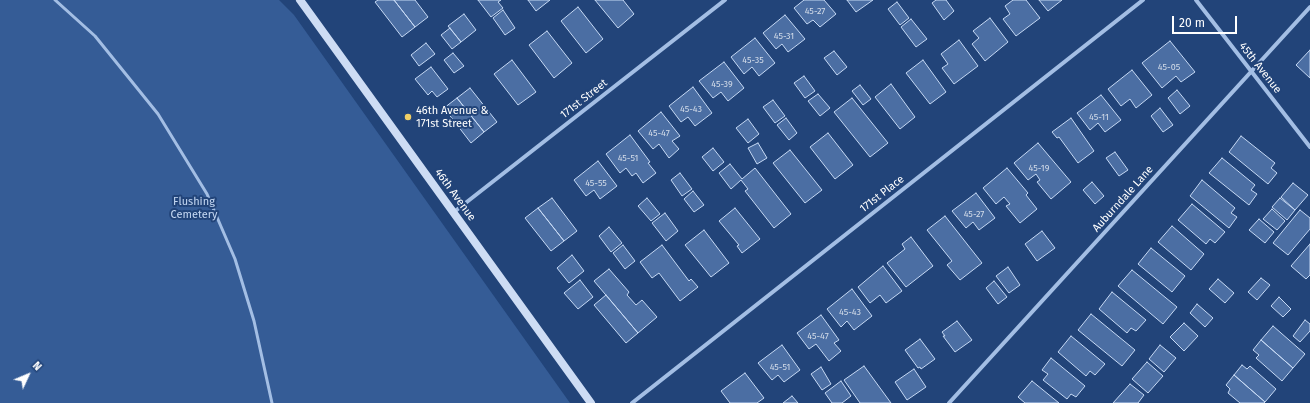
<!DOCTYPE html>
<style>
body{margin:0}
#map{position:relative;width:1310px;height:403px;overflow:hidden;background:#224479;font-family:"Fira Sans",sans-serif}
canvas{display:block}
.north{position:absolute;left:8px;top:355px;width:40px;height:40px;-webkit-text-stroke:3px #224479;paint-order:stroke;rotate:46deg;font-size:11px;font-weight:700;line-height:16px;text-align:center;color:#fff}
.north::after{content:'';display:block;margin:auto;width:14px;height:18px;background:#fff;clip-path:polygon(50% 0,100% 100%,50% 72%,0 100%)}
.scale{position:absolute;left:1172px;top:16px;width:65px;height:18px;box-sizing:border-box;border:2px solid #fff;border-top:0;padding-left:5px;font-size:12px;line-height:14px;white-space:nowrap;color:#fff;-webkit-text-stroke:3px #224479;paint-order:stroke}
</style>
<div id="map">
<canvas width="1310" height="403"></canvas>
<div class="north">N</div>
<div class="scale">20 m</div>
</div>
<script>
const ctx = document.querySelector('canvas').getContext('2d');
ctx.lineJoin = 'round';
function fill(path, color) { ctx.fillStyle = color; ctx.fill(path, 'evenodd'); }
const toPath = rows => new Path2D(rows.map(r => 'M' + r).join(''));
function stroke(path, color, width, dash) { ctx.strokeStyle = color; ctx.lineWidth = width; ctx.lineCap = dash ? 'butt' : 'round'; ctx.setLineDash(dash || []); ctx.stroke(path); }
function drawText(font, color, halo, rows, align = 'center') {
  ctx.font = font + ' "Fira Sans",sans-serif'; ctx.lineWidth = 4; ctx.setLineDash([]); ctx.textBaseline = 'middle'; ctx.strokeStyle = halo; ctx.fillStyle = color; for (const [text, x, y, turn = 0] of rows) {
    ctx.save(); ctx.translate(x, y); ctx.rotate((+turn || 0) * Math.PI / 180); ctx.textAlign = isNaN(turn) ? turn : align; if (halo) ctx.strokeText(text, 0, 0); ctx.fillText(text, 0, 0); ctx.restore();
  }
}
fill(toPath([
 [0,0,279,0,294,15,570,403,0,403]
]), '#355c96');
const building = toPath([
 [378,0,394,0,415,27,402,37,375,2,378,0],
 [394,0,415,0,428,17,415,27,394,0],
 [478,0,501,0,498,2,503,8,491,17,478,0],
 [528,0,550,0,536,11,528,0],
 [595,0,623,0,634,14,618,28,595,0],
 [804,0,824,0,836,14,820,27,813,20,807,24,794,8,804,0],
 [847,0,873,0,856,12,847,0],
 [936,0,946,0,954,11,944,20,932,3,936,0],
 [1013,0,1026,0,1040,18,1016,36,1003,19,1010,14,1005,6,1013,0],
 [1039,0,1062,0,1048,11,1039,0],
 [897,2,909,18,900,25,888,9,897,2],
 [578,7,603,39,586,53,561,21,578,7],
 [503,10,515,28,505,35,493,18,503,10],
 [464,14,476,30,461,42,448,26,464,14],
 [785,15,805,39,788,52,782,44,776,49,763,33,785,15],
 [990,18,1008,42,985,61,972,44,979,38,973,31,990,18],
 [911,19,927,39,916,47,901,27,911,19],
 [450,28,461,42,452,49,441,35,450,28],
 [547,31,572,63,554,78,529,45,547,31],
 [755,38,775,63,759,76,752,67,744,74,731,57,755,38],
 [959,40,978,66,954,84,942,68,948,64,941,54,959,40],
 [1170,41,1195,72,1181,82,1176,76,1162,88,1142,63,1170,41],
 [426,43,435,54,419,66,411,55,426,43],
 [1310,50,1310,78,1296,65,1310,50],
 [834,51,847,67,837,75,824,58,834,51],
 [453,53,464,66,454,73,444,60,453,53],
 [512,60,536,92,518,105,494,74,512,60],
 [923,60,946,92,930,104,906,73,923,60],
 [724,62,744,88,728,101,721,92,713,98,699,81,724,62],
 [431,67,448,89,437,97,432,91,428,95,415,79,431,67],
 [1132,70,1152,95,1136,108,1130,99,1121,106,1108,89,1132,70],
 [804,76,815,91,805,98,794,83,804,76],
 [891,84,915,117,900,129,875,97,891,84],
 [860,85,871,99,863,105,852,91,860,85],
 [693,87,712,113,695,126,688,117,681,122,669,106,693,87],
 [470,88,497,122,484,132,457,98,470,88],
 [1177,90,1190,106,1180,114,1168,98,1177,90],
 [818,94,830,108,820,116,808,101,818,94],
 [1101,95,1121,120,1105,132,1098,123,1090,130,1077,113,1101,95],
 [457,98,484,132,471,143,444,108,457,98],
 [852,98,888,143,870,157,834,112,852,98],
 [773,100,785,116,775,123,763,107,773,100],
 [1160,108,1173,125,1163,132,1151,116,1160,108],
 [661,112,680,136,672,141,679,149,669,158,659,144,653,149,638,131,661,112],
 [786,118,797,133,789,140,777,125,786,118],
 [1071,118,1094,151,1078,163,1059,137,1057,138,1052,132,1071,118],
 [748,119,759,134,748,143,736,128,748,119],
 [828,133,853,165,835,179,810,147,828,133],
 [630,135,650,162,648,163,656,173,643,183,636,173,632,176,626,168,620,173,606,154,630,135],
 [1241,136,1275,163,1271,168,1277,173,1268,184,1229,152,1241,136],
 [758,143,767,158,757,164,748,148,758,143],
 [1038,143,1071,182,1051,199,1037,182,1040,180,1036,174,1028,180,1014,163,1038,143],
 [713,148,724,162,713,171,702,157,713,148],
 [790,150,822,190,805,203,773,163,790,150],
 [1115,152,1128,170,1119,176,1106,158,1115,152],
 [1222,158,1255,185,1251,190,1257,194,1249,205,1209,173,1222,158],
 [598,161,617,186,600,199,594,190,586,196,574,180,598,161],
 [730,164,742,179,755,168,791,214,774,228,745,191,748,189,741,180,731,189,719,173,730,164],
 [1007,168,1028,193,1026,195,1037,209,1020,223,1006,206,1010,204,1004,197,996,204,983,188,1007,168],
 [680,173,692,189,682,196,671,180,680,173],
 [1202,180,1235,208,1231,213,1237,217,1229,228,1190,196,1202,180],
 [1092,182,1104,196,1095,204,1083,190,1092,182],
 [1293,183,1308,195,1295,210,1281,197,1293,183],
 [693,191,704,205,694,212,684,199,693,191],
 [976,193,995,218,979,230,973,222,966,228,952,211,976,193],
 [552,198,577,231,564,241,538,208,552,198],
 [647,198,660,214,651,221,638,206,647,198],
 [1280,198,1295,210,1287,220,1272,207,1280,198],
 [1192,204,1225,232,1215,243,1210,239,1206,244,1178,220,1192,204],
 [538,208,564,241,551,251,525,218,538,208],
 [735,208,760,239,742,253,737,246,739,245,719,221,735,208],
 [1272,209,1285,221,1277,230,1263,219,1272,209],
 [1300,210,1310,218,1310,229,1288,255,1273,243,1300,210],
 [665,213,678,231,666,241,652,223,665,213],
 [945,216,982,263,960,280,947,265,952,261,927,230,945,216],
 [1259,219,1274,232,1265,243,1249,230,1259,219],
 [1172,226,1204,254,1191,270,1158,242,1172,226],
 [609,227,622,243,611,252,599,236,609,227],
 [704,230,729,263,711,277,685,245,704,230],
 [1042,231,1055,248,1037,261,1025,244,1042,231],
 [911,237,933,266,906,287,887,263,905,249,902,244,911,237],
 [1310,244,1310,275,1306,279,1291,266,1310,244],
 [623,245,635,261,625,269,613,253,623,245],
 [662,245,689,281,691,279,698,287,680,301,659,273,652,278,640,262,662,245],
 [1151,248,1185,276,1172,292,1138,264,1151,248],
 [572,255,584,271,569,283,557,268,572,255],
 [883,266,902,291,886,303,880,295,870,303,858,287,883,266],
 [1008,267,1020,285,1009,293,996,276,1008,267],
 [609,269,629,292,627,295,636,305,642,300,657,317,638,333,594,281,609,269],
 [1132,270,1177,307,1163,324,1118,286,1132,270],
 [1261,278,1270,285,1257,300,1248,292,1261,278],
 [1218,279,1234,293,1225,303,1209,289,1218,279],
 [580,280,593,297,578,309,564,293,580,280],
 [994,281,1007,297,998,304,986,288,994,281],
 [852,289,872,316,854,330,847,321,841,327,827,309,852,289],
 [1112,292,1146,320,1136,331,1131,328,1127,333,1099,309,1112,292],
 [606,295,638,333,626,343,594,305,606,295],
 [1279,297,1291,309,1283,317,1271,306,1279,297],
 [1197,304,1213,318,1205,327,1190,313,1197,304],
 [1091,314,1135,350,1122,366,1078,330,1091,314],
 [821,315,839,340,834,343,841,351,829,361,816,344,809,349,797,333,821,315],
 [1305,320,1310,324,1310,331,1300,342,1293,336,1305,320],
 [957,321,972,340,955,352,943,336,945,336,942,332,957,321],
 [1184,323,1198,336,1184,351,1170,337,1184,323],
 [1273,326,1305,354,1293,368,1261,340,1273,326],
 [1071,336,1105,364,1095,375,1090,371,1086,376,1058,352,1071,336],
 [920,339,935,359,921,369,920,367,918,368,905,350,920,339],
 [1261,340,1293,368,1282,381,1256,358,1259,355,1253,350,1261,340],
 [782,345,800,370,784,382,778,375,772,380,758,363,782,345],
 [1160,345,1176,358,1164,372,1149,359,1160,345],
 [1051,358,1085,386,1076,397,1071,394,1067,399,1043,380,1048,374,1042,370,1051,358],
 [1147,362,1163,376,1148,393,1132,379,1147,362],
 [1242,365,1247,369,1250,366,1276,389,1265,402,1234,375,1242,365],
 [864,366,891,403,860,403,844,380,864,366],
 [821,367,831,384,822,390,811,374,821,367],
 [914,369,926,387,907,400,895,382,914,369],
 [745,373,764,398,757,403,730,403,721,391,745,373],
 [1234,375,1265,402,1264,403,1240,403,1228,393,1230,389,1226,385,1234,375],
 [841,381,851,396,842,403,832,403,825,393,841,381],
 [1032,381,1059,403,1025,403,1018,397,1032,381],
 [1130,384,1144,395,1138,403,1113,403,1130,384],
 [792,396,798,403,783,403,792,396]
]);
fill(building, '#4b6ea3');
stroke(building, '#c6d9f4', 1);
stroke(toPath([
 [55,0,95,36,158,114,207,194,235,259,254,321,272,403]
]), '#a3bee4', 3);
stroke(toPath([
 [1196,0,1310,147],
 [454,212,725,0],
 [632,403,1143,0],
 [949,403,1310,7]
]), '#a3bee4', 4);
stroke(toPath([
 [300,0,591,403]
]), '#cddcf4', 8);
for (const [x, y, r, color] of [
 [408,117,4,"#f0cf66"]
]) { const dot = new Path2D(); dot.arc(x, y, r, 0, 2 * Math.PI); ctx.fillStyle = color; ctx.fill(dot); stroke(dot, '#224479', 1.5); }
drawText('9px', '#d2dbe8', null, [
 ["45-27",815,11],
 ["45-31",784,36],
 ["45-35",753,60],
 ["45-05",1169,67],
 ["45-39",722,84],
 ["45-43",691,109],
 ["45-11",1099,117],
 ["45-47",659,133],
 ["45-51",628,158],
 ["45-19",1039,168],
 ["45-55",596,183],
 ["45-27",974,214],
 ["45-43",850,312],
 ["45-47",818,336],
 ["45-51",780,367]
]);
drawText('11px', '#fff', '#224479', [
 ["45th Avenue",1260,68,52],
 ["171st Street",584,99,-38],
 ["171st Place",882,194,-38],
 ["46th Avenue",455,195,54],
 ["Auburndale Lane",1123,199,-48]
]);
drawText('11px', '#fff', '#224479', [
 ["46th Avenue &",416,111],
 ["171st Street",416,124]
], 'left');
drawText('11px', '#c6d9f4', '#224479', [
 ["Flushing",194,202],
 ["Cemetery",194,215]
]);
</script>
